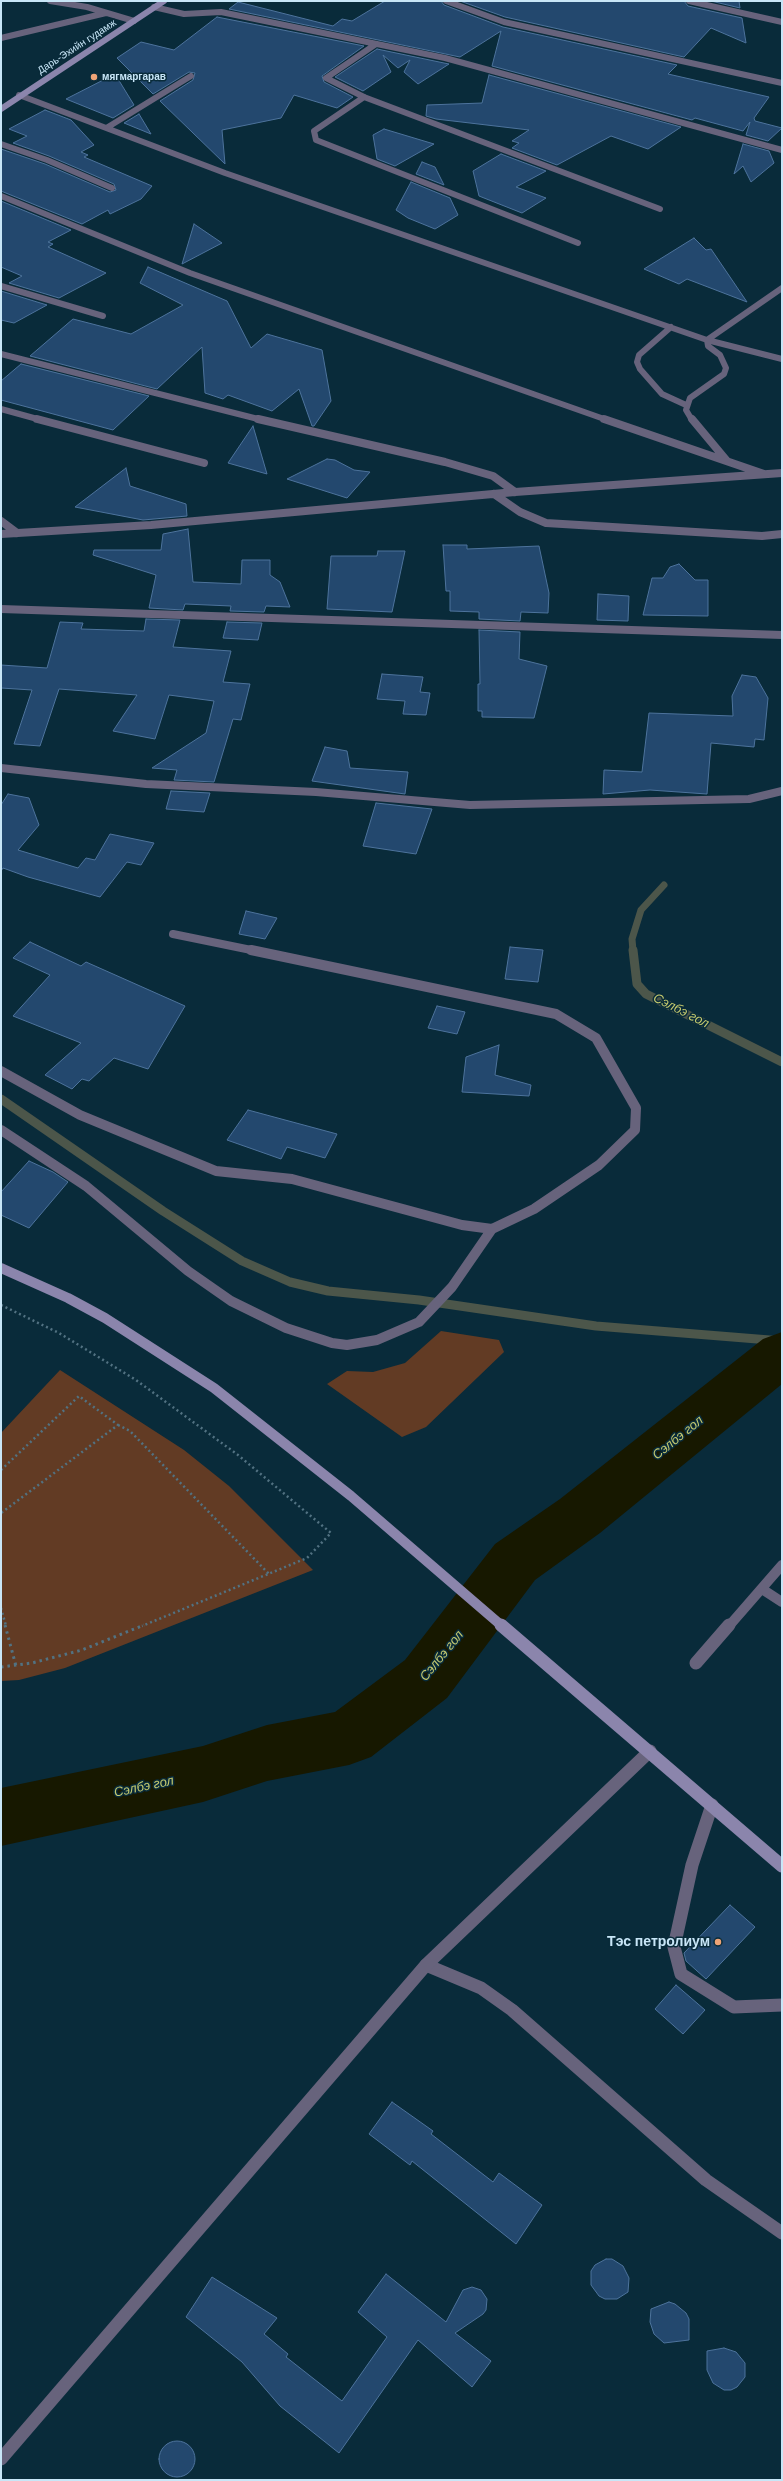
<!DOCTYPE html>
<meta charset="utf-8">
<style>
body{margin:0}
#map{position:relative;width:783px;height:2481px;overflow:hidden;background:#092b3a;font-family:Arial,sans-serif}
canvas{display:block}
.frame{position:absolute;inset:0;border:2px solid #c8e6f7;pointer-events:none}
</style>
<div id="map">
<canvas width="783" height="2481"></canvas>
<div class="frame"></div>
</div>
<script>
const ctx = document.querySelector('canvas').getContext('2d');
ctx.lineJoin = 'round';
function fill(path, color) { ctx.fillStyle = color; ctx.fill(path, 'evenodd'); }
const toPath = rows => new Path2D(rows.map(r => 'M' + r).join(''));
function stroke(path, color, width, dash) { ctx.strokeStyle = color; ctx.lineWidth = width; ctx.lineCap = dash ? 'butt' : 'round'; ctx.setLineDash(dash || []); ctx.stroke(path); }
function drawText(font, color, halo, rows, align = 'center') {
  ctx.font = font + ' Arial,sans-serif'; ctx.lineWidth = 3; ctx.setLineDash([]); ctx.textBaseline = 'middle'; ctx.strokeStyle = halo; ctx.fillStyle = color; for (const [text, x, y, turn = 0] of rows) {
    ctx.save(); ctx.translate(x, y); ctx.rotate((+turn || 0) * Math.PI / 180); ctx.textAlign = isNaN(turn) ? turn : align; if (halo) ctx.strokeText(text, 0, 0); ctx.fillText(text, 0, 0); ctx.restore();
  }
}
fill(toPath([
 [441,1331,499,1340,504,1352,426,1427,402,1437,327,1384,347,1371,373,1372,405,1363],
 [60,1370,184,1450,229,1486,313,1570,65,1668,19,1680,1,1681,1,1433]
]), '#623b24');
stroke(toPath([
 [633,951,632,939,641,910,664,885]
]), '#4c564a', 7);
stroke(toPath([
 [633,950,637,984,646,994,782,1062],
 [1,1099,163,1211,242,1261,290,1282,328,1291,419,1300,596,1326,782,1341]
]), '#4c564a', 9);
fill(toPath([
 [782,1332,782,1384,600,1533,535,1580,447,1698,371,1757,349,1765,267,1781,203,1802,1,1846,1,1788,203,1746,267,1725,335,1712,405,1660,495,1544,560,1499,763,1339,782,1332]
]), '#171800');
const building = toPath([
 [385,1,441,1,444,5,503,27,677,65,668,74,769,97,754,118,755,121,782,128,768,141,746,135,750,122,743,131,695,118,692,120,492,66,501,31,460,57,229,9,238,2,333,26,342,19,352,21,385,1],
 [460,1,684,1,688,6,742,18,746,43,711,28,684,57,505,17,460,1],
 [711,1,739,1,740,8,711,1],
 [217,17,364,46,322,76,324,82,353,97,337,108,294,95,281,118,222,130,225,164,160,101,193,80,195,73,189,72,153,94,117,58,141,42,174,50,217,17],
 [377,49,444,63,449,64,418,84,404,72,410,60,398,68,383,55,391,72,363,91,335,77,377,49],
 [115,74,134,105,113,118,66,99,115,74],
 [489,75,681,127,648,149,611,136,557,165,512,148,519,143,512,141,529,130,436,119,426,116,427,105,482,103,489,75],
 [45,110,71,120,94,145,81,152,88,155,84,157,152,186,141,199,110,214,108,210,82,224,1,191,1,149,45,164,110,192,116,190,114,184,49,156,13,143,27,136,9,129,45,110],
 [139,114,151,134,124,123,139,114],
 [384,129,434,144,395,166,377,159,373,135,384,129],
 [743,144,769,151,774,163,751,182,743,166,734,174,743,144],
 [501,154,546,171,516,187,546,198,522,213,479,196,473,171,501,154],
 [422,162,435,167,444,185,416,174,422,162],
 [411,182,450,198,458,215,435,229,408,218,396,210,411,182],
 [1,201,71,230,48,242,53,244,48,247,106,273,59,298,9,283,22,276,1,267,1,201],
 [194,224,222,243,182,264,194,224],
 [694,238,706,250,711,249,747,302,687,279,679,284,644,269,694,238],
 [148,267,227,301,251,348,267,334,322,350,331,401,314,426,312,426,299,389,272,411,228,395,223,399,205,393,202,347,157,389,30,356,73,319,131,334,183,305,140,283,148,267],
 [1,291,47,305,14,323,1,320,1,291],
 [21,364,149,396,113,430,1,400,1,381,21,364],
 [253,426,267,474,228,463,253,426],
 [327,459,335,460,354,470,370,472,347,498,287,479,327,459],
 [126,468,130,486,186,504,187,516,143,520,75,507,126,468],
 [188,529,193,582,241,584,242,560,270,560,270,575,280,582,290,607,266,606,264,612,230,611,231,606,185,604,183,610,149,608,156,575,93,555,94,550,161,550,163,534,188,529],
 [443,545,467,545,467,549,539,546,549,593,548,613,521,612,520,621,479,619,479,612,450,611,450,591,446,591,443,545],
 [378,551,405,551,392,612,327,609,331,556,377,556,378,551],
 [679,564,695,580,708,580,708,616,643,615,652,578,663,578,670,567,679,564],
 [598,594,629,596,628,621,597,620,598,594],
 [146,619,180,620,173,647,231,651,223,682,250,684,241,720,233,719,214,782,174,780,177,770,152,768,206,733,214,701,169,695,155,739,113,731,137,695,59,689,40,746,14,744,32,690,1,688,1,665,47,668,60,622,83,623,81,629,144,631,146,619],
 [227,622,262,623,258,640,223,638,227,622],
 [479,630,520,632,519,659,547,666,534,718,482,717,482,711,478,711,478,684,480,684,479,630],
 [382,674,423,677,420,692,430,693,426,715,403,714,405,701,377,699,382,674],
 [742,675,756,677,768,698,764,740,755,739,754,747,711,743,707,794,650,790,603,794,604,770,642,772,649,713,733,716,732,696,742,675],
 [325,747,347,751,350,768,408,772,405,794,312,781,325,747],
 [171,791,210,793,204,812,166,809,171,791],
 [8,794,29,798,39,825,18,850,78,868,86,858,95,860,110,834,154,843,141,865,127,862,100,897,28,877,3,868,1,871,1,805,8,794],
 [376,803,432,809,416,854,363,846,376,803],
 [246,911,277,918,265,939,239,934,246,911],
 [30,942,81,966,86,962,185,1006,148,1069,114,1058,89,1081,82,1079,72,1089,45,1075,81,1043,13,1016,50,975,13,958,30,942],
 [510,947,543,950,538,982,505,979,510,947],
 [437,1006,465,1012,457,1034,428,1028,437,1006],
 [499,1045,495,1075,531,1085,529,1096,462,1092,466,1057,499,1045],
 [248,1110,337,1134,325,1158,287,1147,281,1159,227,1140,248,1110],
 [29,1161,53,1172,68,1182,29,1228,1,1215,1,1192,29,1161],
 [730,1905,755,1927,706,1979,686,1961,684,1953,730,1905],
 [676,1985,705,2010,683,2034,655,2009,676,1985],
 [392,2102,433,2131,431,2134,493,2182,499,2173,542,2205,516,2244,412,2161,410,2165,369,2134,392,2102],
 [606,2259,612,2259,623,2266,629,2278,628,2292,617,2299,605,2299,599,2296,591,2285,591,2271,595,2265,606,2259],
 [386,2274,446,2322,463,2290,472,2287,481,2290,487,2299,486,2310,483,2314,455,2333,491,2361,472,2387,418,2340,339,2453,280,2406,242,2362,186,2317,212,2277,277,2318,264,2334,288,2354,286,2357,342,2401,387,2337,358,2312,386,2274],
 [669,2302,675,2304,686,2313,689,2319,689,2340,664,2343,654,2334,650,2322,651,2309,669,2302],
 [724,2348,736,2352,745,2363,745,2377,737,2387,731,2390,724,2390,713,2383,707,2370,707,2351,724,2348],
 '159 2459a18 18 0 1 1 36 0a18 18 0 1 1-36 0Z'
]);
fill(building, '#23486e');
stroke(building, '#4d739c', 1);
stroke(toPath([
 [1,1305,59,1333,136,1380,238,1455,331,1533,307,1558,142,1626],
 [118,1425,130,1431,269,1574],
 [1,1470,79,1396,118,1425,1,1513],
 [1,1608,6,1626]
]), '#527282', 2.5, [2, 3]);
stroke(toPath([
 [5,1625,16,1666],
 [1,1667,32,1663,82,1650,144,1625]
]), '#527282', 3, [2.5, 4]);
stroke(toPath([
 [712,1805,692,1865,674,1947,681,1974,734,2007,782,2005]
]), '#67637c', 13);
stroke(toPath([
 [50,1,87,7,134,21],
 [446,1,504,22,782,83],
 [689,1,782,22],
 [154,7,184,14,221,12,445,58,782,150],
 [1,38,106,13],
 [376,44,326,78,364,97,660,209],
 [19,95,225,173,707,340,782,359],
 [364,97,314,131,316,140,578,243],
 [108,127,191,76],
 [1,144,47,160,112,188],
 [1,196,190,273,607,420],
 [1,286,103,316],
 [671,327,639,355,637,362,640,369,662,394,686,405],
 [1,354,262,420],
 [1,409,41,420],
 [692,420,686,410,690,398,724,374,726,368,720,355,708,346,707,340,782,288]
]), '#67637c', 6);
stroke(toPath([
 [37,419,204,463],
 [258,419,445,462,493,476,515,492],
 [604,419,764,474],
 [692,419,727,461],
 [494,494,520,512,546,523,762,536,782,534],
 [1,521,17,533],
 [1,534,151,525,515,492,782,473],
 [1,609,782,635],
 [1,768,146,784,316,792,470,805,749,799,782,791],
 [173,934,256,951]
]), '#67637c', 8);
stroke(toPath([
 [1,1071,80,1115,216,1171,292,1179,462,1225,492,1229,534,1209,599,1165,635,1130,636,1108,596,1038,556,1014,251,950],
 [1,1130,86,1186,188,1271,231,1301,286,1328,332,1343,347,1345,377,1340,419,1322,452,1287,492,1229],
 [762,1589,782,1602],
 [729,1626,782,1565]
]), '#67637c', 10);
stroke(toPath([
 [696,1663,729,1625],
 [426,1965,481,1988,512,2010,706,2180,782,2233]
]), '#67637c', 13);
stroke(toPath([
 [1,2459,426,1965,650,1751]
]), '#67637c', 13);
stroke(toPath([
 [1,109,164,1]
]), '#8b85ac', 6);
stroke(toPath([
 [1,1268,68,1298,105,1318,214,1388,351,1496,502,1626]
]), '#8b85ac', 10);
stroke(toPath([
 [501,1625,782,1866]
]), '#8b85ac', 13);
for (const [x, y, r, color] of [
 [94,77,4,"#efa376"],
 [718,1942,4,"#efa376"]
]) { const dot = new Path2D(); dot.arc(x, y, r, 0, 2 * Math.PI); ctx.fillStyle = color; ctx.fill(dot); stroke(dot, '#092b3a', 1.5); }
drawText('10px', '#c8e6f7', '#092b3a', [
 ["Дарь-Эхийн гудамж",77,47,-33]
]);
drawText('bold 10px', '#c8e6f7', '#092b3a', [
 ["мягмаргарав",102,77]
], 'left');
drawText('italic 13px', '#c5c96e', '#092b3a', [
 ["Сэлбэ гол",681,1011,27],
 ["Сэлбэ гол",678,1438,-39],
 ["Сэлбэ гол",442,1656,-51],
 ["Сэлбэ гол",144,1787,-12]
]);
drawText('bold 14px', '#c8e6f7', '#092b3a', [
 ["Тэс петролиум",710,1942]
], 'right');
</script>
